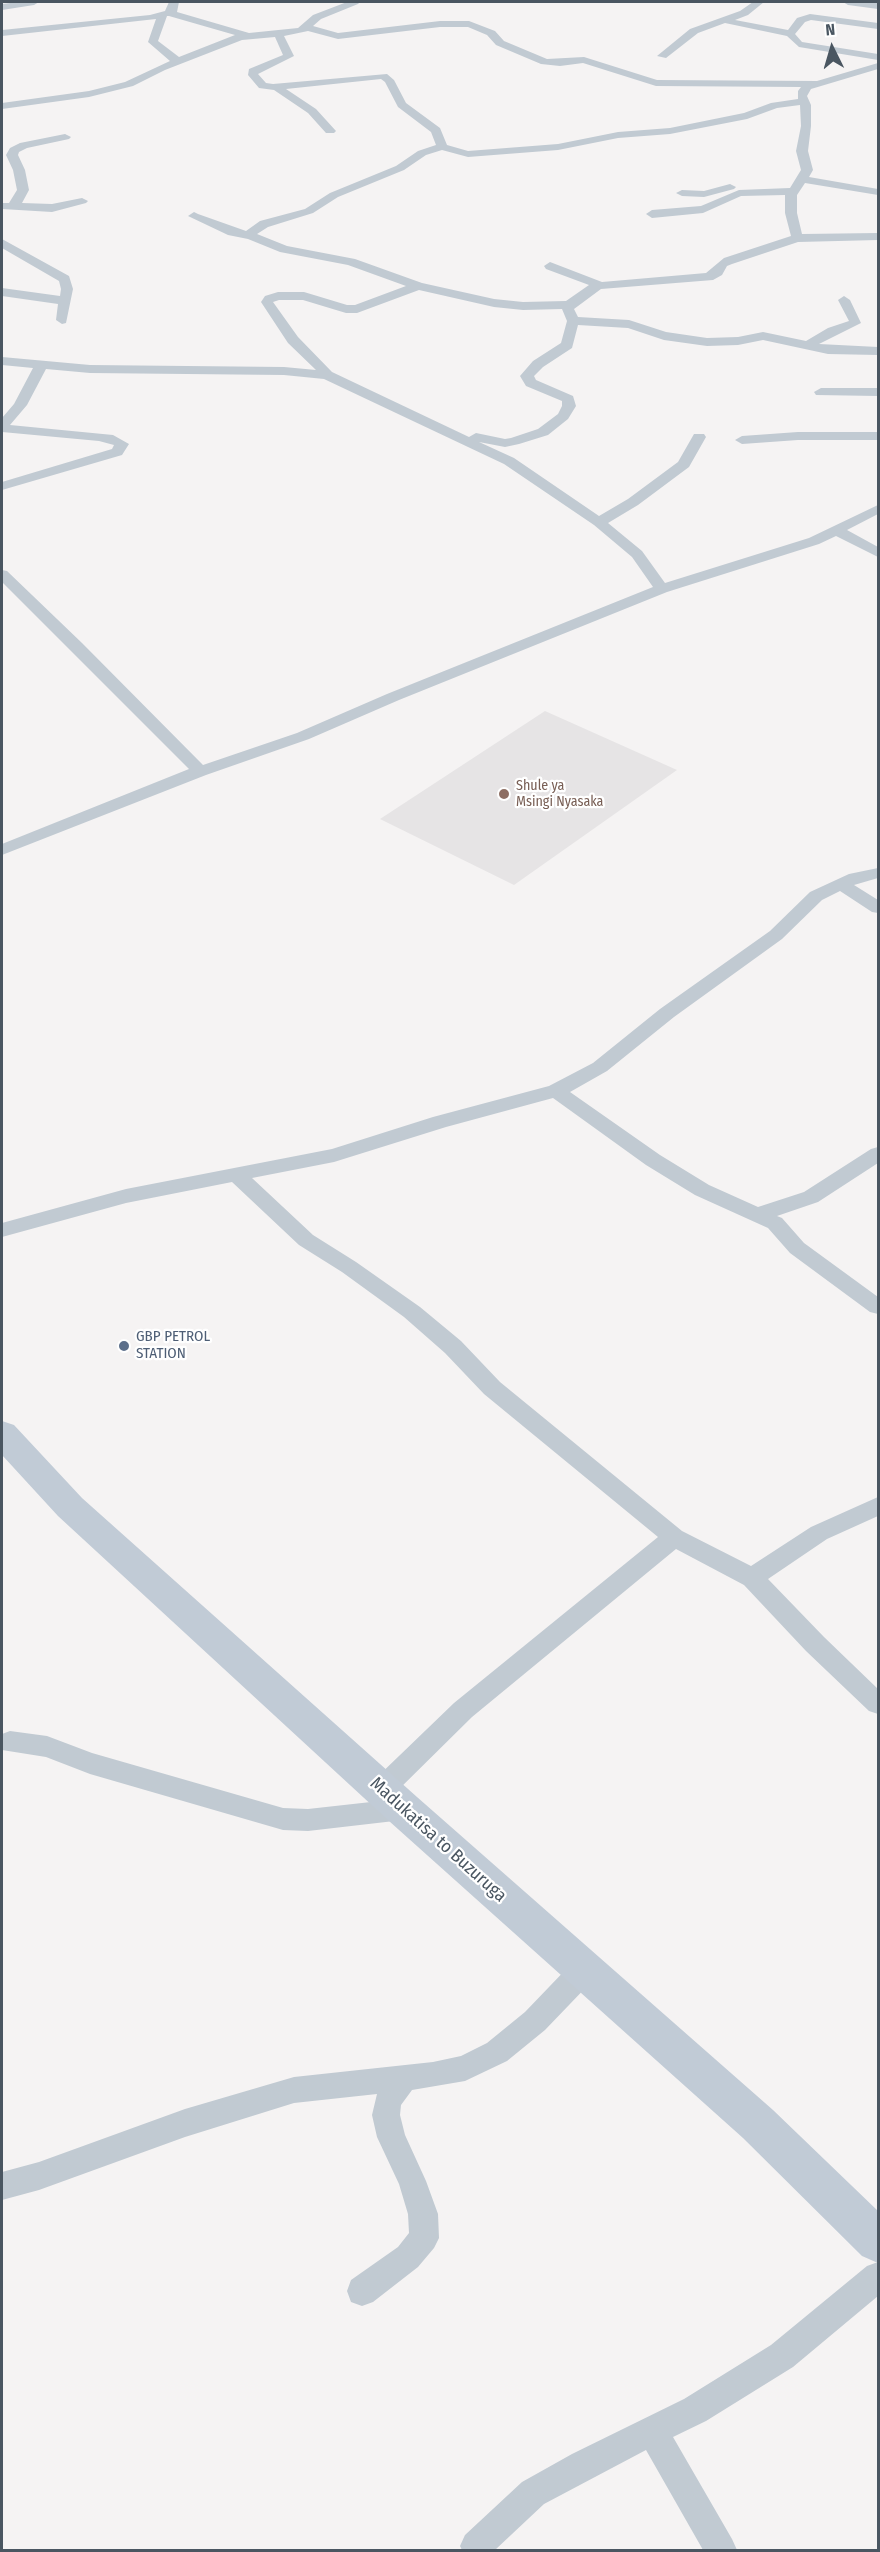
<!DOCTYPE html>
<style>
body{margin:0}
#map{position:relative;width:880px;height:2552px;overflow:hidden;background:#f5f3f3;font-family:"Fira Sans Condensed",sans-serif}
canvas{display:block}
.frame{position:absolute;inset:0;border:3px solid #4a5661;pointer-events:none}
.north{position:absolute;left:802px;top:18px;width:60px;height:60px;-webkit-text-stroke:4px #fff;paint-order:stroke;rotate:355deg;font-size:16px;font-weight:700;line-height:24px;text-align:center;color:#4a5661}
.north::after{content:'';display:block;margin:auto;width:21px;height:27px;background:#4a5661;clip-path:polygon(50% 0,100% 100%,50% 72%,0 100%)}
</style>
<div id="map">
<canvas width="880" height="2552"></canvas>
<div class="frame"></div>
<div class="north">N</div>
</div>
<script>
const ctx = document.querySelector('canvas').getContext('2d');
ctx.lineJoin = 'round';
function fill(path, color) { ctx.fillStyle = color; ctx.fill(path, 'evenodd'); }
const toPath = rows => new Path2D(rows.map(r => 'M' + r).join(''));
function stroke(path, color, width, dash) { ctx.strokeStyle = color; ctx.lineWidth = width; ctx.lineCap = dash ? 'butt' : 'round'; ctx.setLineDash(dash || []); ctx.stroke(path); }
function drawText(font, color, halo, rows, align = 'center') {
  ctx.font = font + ' "Fira Sans Condensed",sans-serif'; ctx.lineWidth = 4.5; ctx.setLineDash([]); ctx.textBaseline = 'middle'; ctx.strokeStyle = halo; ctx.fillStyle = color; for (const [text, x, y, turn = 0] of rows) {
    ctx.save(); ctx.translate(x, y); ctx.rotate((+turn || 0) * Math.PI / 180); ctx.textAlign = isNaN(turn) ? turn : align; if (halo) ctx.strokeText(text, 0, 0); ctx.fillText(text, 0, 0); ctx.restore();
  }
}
fill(toPath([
 [545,711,677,770,514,885,380,819]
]), '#e6e4e5');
fill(toPath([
 [18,2,39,2,34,5,2,10,2,4,18,2],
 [169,2,179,2,177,12,249,33,298,28,313,15,347,2,360,2,358,4,321,19,313,26,338,33,440,21,469,21,495,31,504,41,547,59,584,57,657,80,817,81,878,63,878,69,811,89,807,96,811,105,811,126,808,151,813,170,809,177,878,189,878,195,805,183,797,195,797,213,802,234,878,233,878,240,798,242,732,264,727,266,722,275,713,280,601,289,574,309,578,317,629,320,666,332,707,338,738,337,763,332,806,341,828,328,849,321,838,300,844,296,850,300,861,323,819,344,878,347,878,355,828,354,763,340,738,345,707,346,664,340,628,328,578,325,572,348,543,367,534,376,536,380,573,396,576,406,568,419,548,435,519,444,505,447,479,442,514,458,599,516,628,499,678,462,694,434,704,434,706,437,689,467,638,505,608,523,642,551,665,583,809,538,878,505,878,514,847,530,878,547,878,557,836,536,819,544,667,592,399,700,309,739,206,775,2,855,2,844,189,769,2,582,2,570,7,571,82,643,203,765,297,733,387,694,653,587,632,557,594,525,504,464,324,379,284,375,90,373,46,369,27,405,10,425,113,435,129,444,122,455,2,490,2,482,112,449,114,445,99,441,2,432,2,418,14,404,33,368,2,365,2,357,90,365,284,367,316,370,288,343,261,302,265,296,278,292,304,292,347,305,355,305,406,286,348,265,280,252,248,239,228,235,188,216,194,212,198,214,246,231,260,221,305,209,330,193,396,166,418,151,436,145,431,132,398,107,385,82,381,79,286,89,316,109,336,131,334,133,326,133,308,113,274,90,259,88,248,75,249,69,283,55,275,37,242,40,165,70,133,86,89,97,2,109,2,103,89,91,125,82,170,61,148,42,156,19,2,36,2,30,150,15,165,11,169,2],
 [167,16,169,16,235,35,179,57,158,41,167,16],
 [440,27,468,27,487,35,496,45,541,64,560,66,583,63,656,86,801,87,798,91,798,99,771,103,744,113,670,128,618,132,558,144,468,151,447,145,440,128,406,103,394,80,387,74,273,84,266,83,258,74,294,56,284,36,308,31,338,39,440,27],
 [800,105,801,126,796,151,801,170,790,188,739,190,701,206,652,210,646,214,652,218,703,213,741,196,785,195,785,213,791,236,724,258,706,273,602,282,550,262,544,266,546,269,589,285,566,301,523,302,494,299,422,283,355,259,287,246,257,234,268,227,313,213,338,197,404,170,426,155,442,150,468,157,558,150,618,138,670,134,747,119,777,108,800,105],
 [419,290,494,307,523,310,562,309,567,321,561,343,533,361,520,376,526,386,562,401,562,406,558,414,538,429,511,438,505,439,476,433,469,437,332,372,298,337,273,302,279,300,303,300,346,313,357,313,419,290],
 [753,2,764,2,748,15,735,20,788,30,797,18,810,14,878,23,878,29,811,20,805,22,795,34,802,42,878,54,878,60,799,47,787,36,725,23,698,33,666,58,657,56,690,29,740,11,753,2],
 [843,2,878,3,878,9,848,5,843,2],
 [65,134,71,137,69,139,27,148,19,152,18,155,25,170,29,190,22,203,52,204,82,198,88,201,86,203,52,212,2,209,2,203,9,203,17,190,13,170,6,155,10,148,20,143,65,134],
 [730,184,736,187,734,189,704,197,682,196,676,193,682,190,704,191,730,184],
 [2,239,69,276,73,289,66,323,62,324,56,320,58,304,2,296,2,288,60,296,61,289,59,281,2,248,2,239],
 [821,388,878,388,878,396,816,395,814,392,821,388],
 [798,432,878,432,878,440,798,440,742,444,735,440,742,436,798,432],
 [878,868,878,878,854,885,878,900,878,913,872,912,840,891,822,900,782,939,674,1017,607,1071,570,1092,660,1155,709,1185,758,1207,804,1192,871,1149,878,1147,878,1163,818,1202,777,1216,782,1218,804,1243,878,1297,878,1314,870,1312,790,1253,768,1228,695,1195,646,1165,553,1098,446,1127,334,1162,252,1178,313,1235,356,1262,420,1307,461,1341,500,1382,682,1531,751,1566,811,1527,878,1497,878,1516,827,1539,768,1579,824,1637,878,1689,878,1714,869,1711,806,1651,744,1585,676,1549,472,1717,390,1798,383,1800,403,1798,412,1801,416,1809,412,1817,403,1820,308,1831,283,1830,90,1774,46,1757,2,1750,2,1734,10,1731,47,1736,92,1753,283,1808,308,1809,380,1801,372,1798,368,1790,372,1782,454,1703,658,1537,484,1394,445,1353,404,1317,342,1272,299,1245,232,1182,126,1203,2,1237,2,1223,126,1189,332,1149,433,1117,549,1086,593,1063,660,1009,770,931,810,892,849,874,878,868],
 [583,1959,593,1962,597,1971,593,1980,545,2030,507,2061,465,2081,412,2090,401,2105,400,2115,405,2135,426,2181,438,2214,439,2238,434,2248,418,2267,373,2302,362,2306,351,2302,347,2291,351,2280,398,2247,409,2233,408,2214,399,2184,377,2137,372,2115,377,2094,294,2103,185,2137,39,2190,2,2200,2,2172,39,2162,185,2109,294,2077,433,2062,461,2056,487,2043,525,2012,573,1962,583,1959],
 [878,2262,878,2296,793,2367,706,2421,673,2437,732,2539,737,2550,703,2550,646,2450,544,2504,495,2550,462,2550,460,2546,465,2535,522,2482,572,2454,684,2399,771,2345,867,2266,878,2262]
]), '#c1cad2');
fill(toPath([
 [2,1421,14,1425,82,1498,417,1797,773,2110,878,2211,878,2263,862,2256,743,2138,389,1821,58,1516,2,1455,2,1421]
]), '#c1cbd6');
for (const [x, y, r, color] of [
 [504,794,6,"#8d6e63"],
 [124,1346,6,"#5c6f8a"]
]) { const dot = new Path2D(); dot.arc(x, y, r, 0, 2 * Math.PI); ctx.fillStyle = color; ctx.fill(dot); stroke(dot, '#fff', 2); }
drawText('14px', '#785e54', '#fff', [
 ["Shule ya",516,786],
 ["Msingi Nyasaka",516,802]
], 'left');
drawText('15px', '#4e5e75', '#fff', [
 ["GBP PETROL",136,1337],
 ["STATION",136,1354]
], 'left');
drawText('18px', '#4a5661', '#fff', [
 ["Madukatisa to Buzuruga",438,1840,42]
]);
</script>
